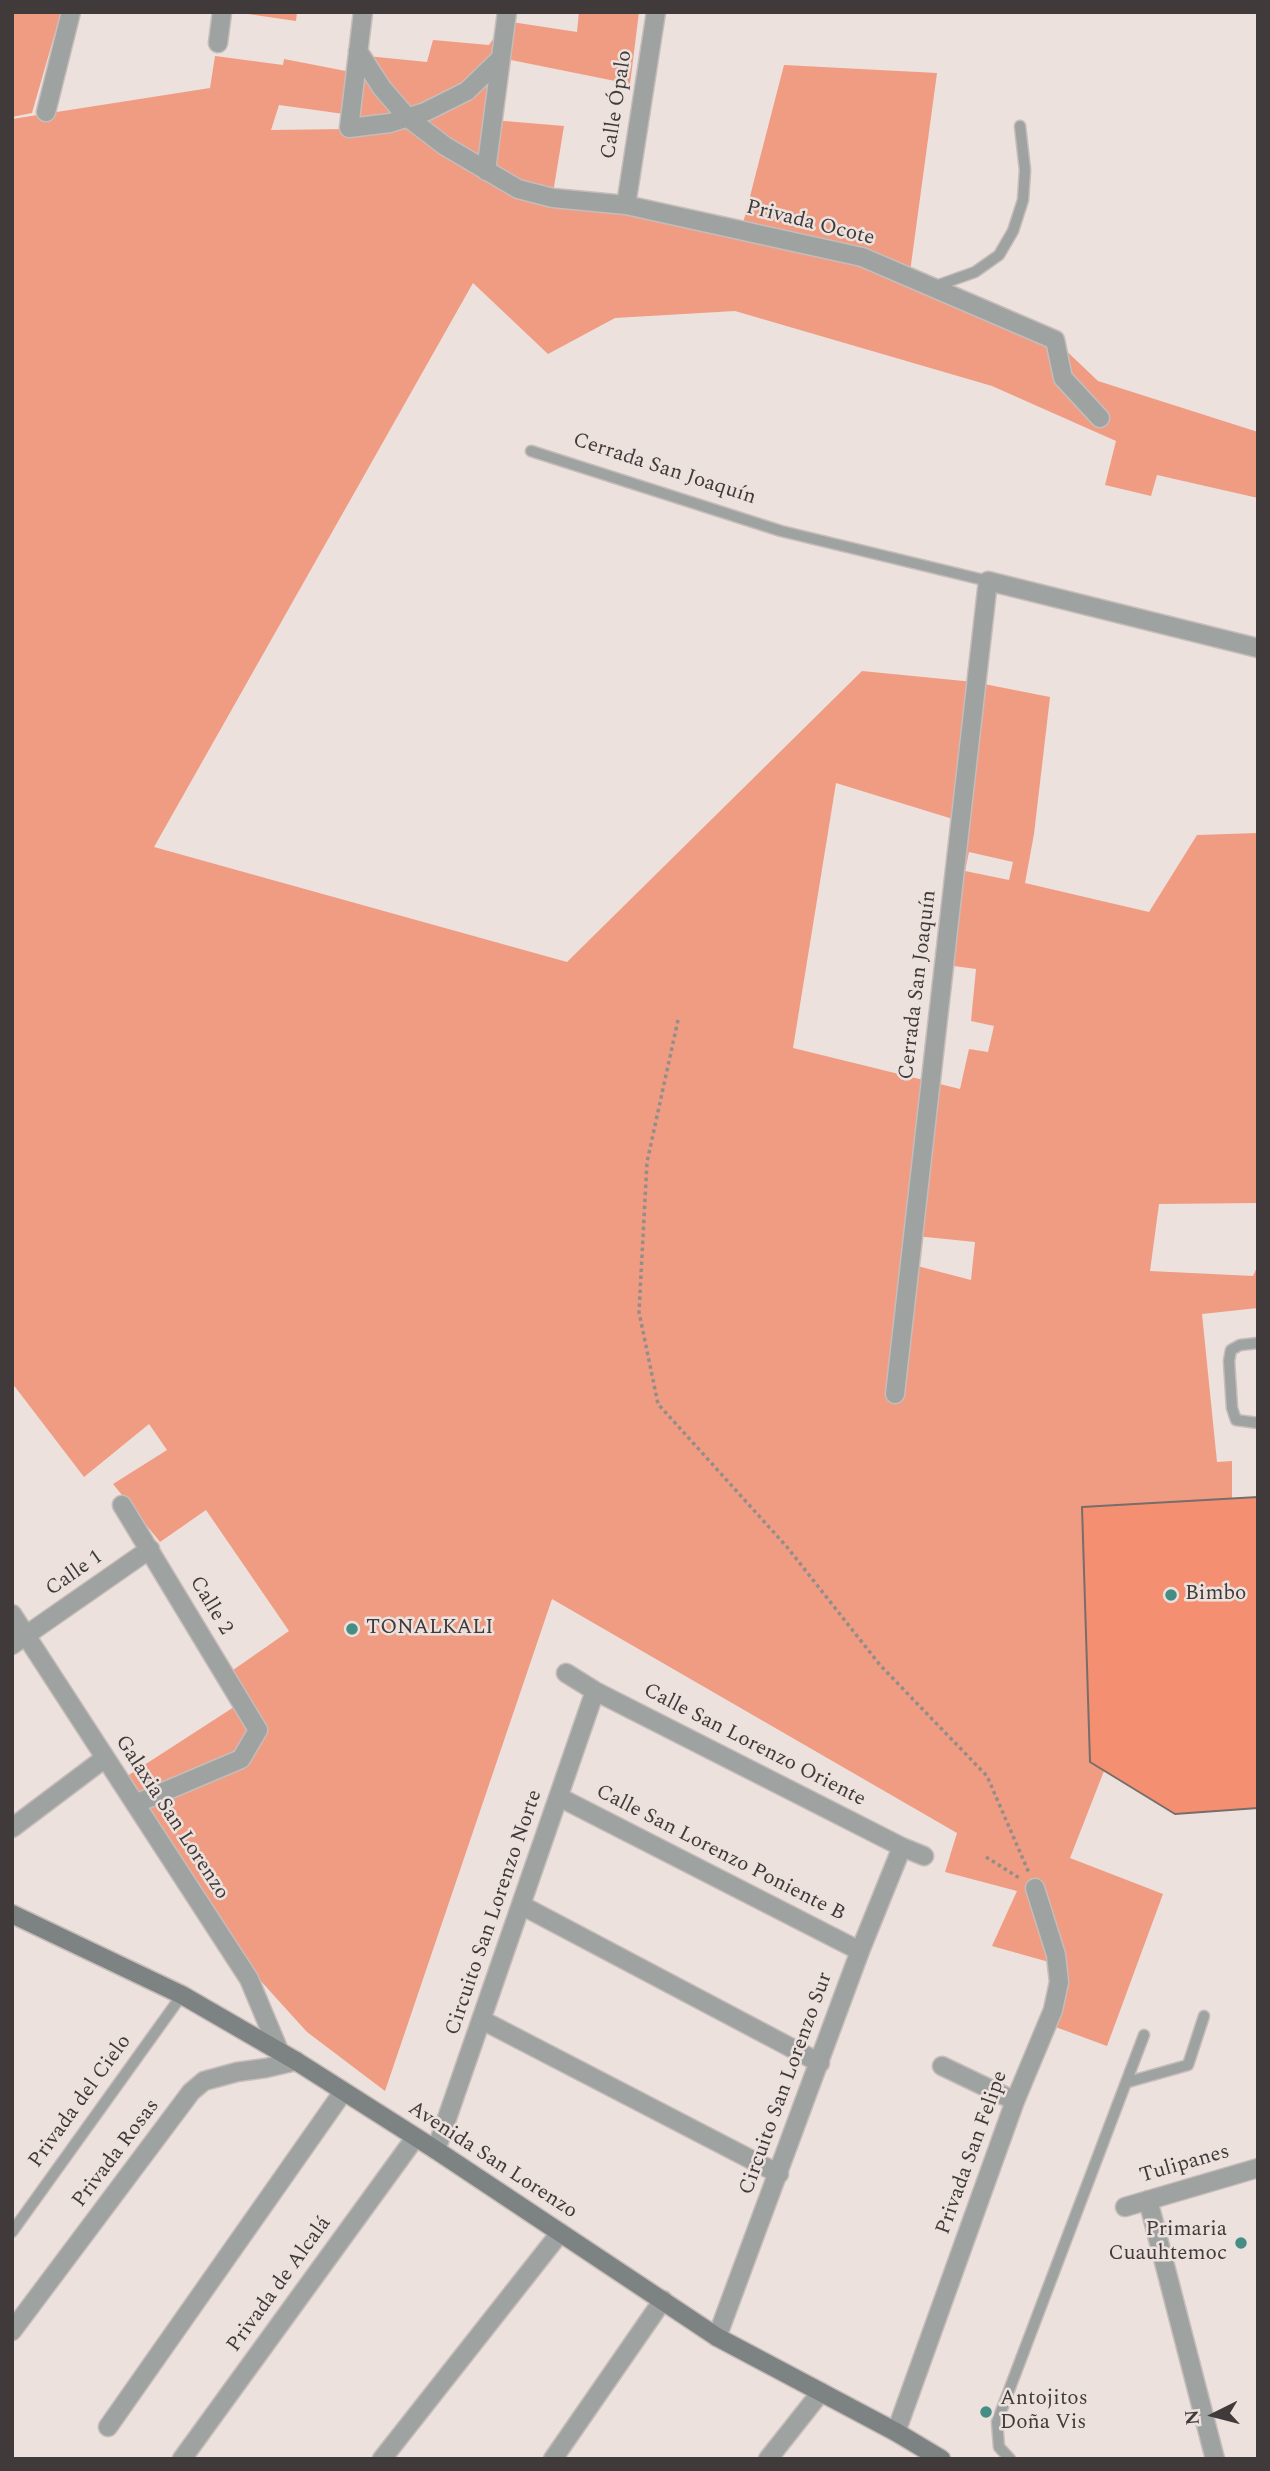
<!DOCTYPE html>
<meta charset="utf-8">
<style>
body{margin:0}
#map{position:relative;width:1270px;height:2471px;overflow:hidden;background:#ece1dd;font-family:Spectral,serif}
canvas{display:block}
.frame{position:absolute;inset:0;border:14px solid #403b3a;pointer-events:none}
.north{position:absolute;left:1179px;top:2380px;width:70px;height:70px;-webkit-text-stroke:5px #ece1dd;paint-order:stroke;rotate:264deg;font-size:19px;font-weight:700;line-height:28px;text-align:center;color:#403b3a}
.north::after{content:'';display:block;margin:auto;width:24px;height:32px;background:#403b3a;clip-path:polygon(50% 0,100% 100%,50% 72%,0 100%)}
</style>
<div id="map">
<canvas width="1270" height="2471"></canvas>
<div class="frame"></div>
<div class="north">N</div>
</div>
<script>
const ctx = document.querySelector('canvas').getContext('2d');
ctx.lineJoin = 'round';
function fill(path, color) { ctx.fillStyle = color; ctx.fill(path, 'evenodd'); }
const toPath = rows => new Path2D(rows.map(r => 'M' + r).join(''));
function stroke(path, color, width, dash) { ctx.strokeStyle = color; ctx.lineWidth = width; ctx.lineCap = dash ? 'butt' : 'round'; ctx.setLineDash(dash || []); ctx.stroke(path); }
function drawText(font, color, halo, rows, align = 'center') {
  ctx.font = font + ' Spectral,serif'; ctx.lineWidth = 5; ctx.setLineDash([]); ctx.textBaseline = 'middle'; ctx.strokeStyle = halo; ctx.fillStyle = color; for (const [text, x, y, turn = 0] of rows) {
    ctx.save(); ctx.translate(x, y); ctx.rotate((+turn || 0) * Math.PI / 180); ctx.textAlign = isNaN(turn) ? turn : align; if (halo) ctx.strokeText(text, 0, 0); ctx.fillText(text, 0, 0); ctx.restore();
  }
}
fill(toPath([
 [12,12,61,12,32,113,12,117],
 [234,12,297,12,296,21],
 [579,12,639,12,630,84,501,58,493,120,564,126,553,193,741,231,784,65,937,73,910,272,860,247,755,233,861,253,1056,341,1098,381,1258,432,1258,498,1157,475,1151,496,1105,485,1116,441,992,386,735,311,615,318,548,354,473,283,154,847,567,962,862,671,974,682,1050,697,1034,834,1025,883,1149,912,1197,835,1258,833,1258,1203,1159,1204,1150,1271,1253,1276,1258,1265,1258,1308,1202,1314,1217,1462,1232,1461,1232,1498,1083,1507,1104,1771,1070,1858,1163,1894,1107,2046,1042,2022,1056,1964,992,1946,1017,1891,945,1872,957,1833,552,1599,385,2091,307,2032,239,1957,121,1780,234,1707,223,1677,289,1631,206,1510,160,1542,113,1484,167,1450,149,1424,84,1477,12,1383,12,119,210,88,215,56,283,65,284,59,351,72,344,114,279,105,271,130,347,129,357,55,427,62,433,40,489,45,505,21,577,32],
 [836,783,956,820,939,964,976,969,971,1021,994,1026,988,1052,969,1049,960,1089,793,1048],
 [969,852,1013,862,1009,880,965,871],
 [906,1235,975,1242,971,1280,902,1262]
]), '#f09c82');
const building = toPath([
 [1258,1497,1258,1808,1175,1814,1090,1762,1082,1507,1258,1497]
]);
fill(building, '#f49071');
stroke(building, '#776d6a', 2);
const lane = toPath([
 [933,287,975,272,999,255,1013,231,1023,200,1025,170,1020,126],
 [531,451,781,531,988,581],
 [1258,1343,1240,1345,1231,1350,1229,1361,1232,1408,1236,1420,1258,1423],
 [1128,2082,1188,2065,1204,2016],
 [12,2232,182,1995],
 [1010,2459,999,2447,997,2422,1144,2035]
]);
const street = toPath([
 [363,12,349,128,390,123,425,112,467,91,501,58],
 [218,43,222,12],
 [358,51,382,88,407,117,445,146,518,189,553,198,626,205,862,257,1055,340,1063,378,1100,418],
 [46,112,71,12],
 [486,171,507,12],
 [626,205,656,12],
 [895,1394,988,581,1258,648],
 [122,1505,258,1730,241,1759,135,1804],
 [12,1614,249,1979,280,2053],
 [12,1645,150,1549],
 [566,1673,595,1691,902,1847,924,1856],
 [559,1797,860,1951],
 [12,1828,105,1758],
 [521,1905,820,2063],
 [482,2020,779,2174],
 [942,2066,1015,2101],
 [436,2150,595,1691],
 [1148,2200,1215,2459],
 [1125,2207,1258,2168],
 [12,2331,191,2092,204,2081,237,2072,266,2068,296,2061],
 [717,2337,860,1951,902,1847],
 [108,2427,343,2092],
 [896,2432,1015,2101,1053,2010,1059,1982,1056,1955,1035,1888],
 [182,2459,415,2138],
 [382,2459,560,2233],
 [553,2459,663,2300],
 [768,2459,821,2392]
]);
const secondary = toPath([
 [12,1914,182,1995,296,2061,436,2150,717,2337,896,2432,941,2459]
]);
stroke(lane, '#c6bcb9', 13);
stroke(street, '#c6bcb9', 21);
stroke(secondary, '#c6bcb9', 21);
stroke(toPath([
 [678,1020,647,1162,639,1312,658,1404,787,1547,880,1665,987,1776,1029,1873],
 [986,1857,1021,1879]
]), '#948d8a', 3.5, [3.5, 3.5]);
stroke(lane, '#9ea3a2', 10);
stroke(street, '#9ea3a2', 18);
stroke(secondary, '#7c8382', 18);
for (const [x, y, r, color] of [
 [1171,1595,7,"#468d85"],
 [352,1629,7,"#468d85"],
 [1241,2243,7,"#468d85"],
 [986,2412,7,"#468d85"]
]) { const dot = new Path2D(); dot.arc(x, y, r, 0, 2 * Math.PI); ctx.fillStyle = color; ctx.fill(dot); stroke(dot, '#ece1dd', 2.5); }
drawText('21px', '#403b3a', '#ece1dd', [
 ["Calle Ópalo",618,105,-81],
 ["Privada Ocote",810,224,14],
 ["Cerrada San Joaquín",664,470,18],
 ["Cerrada San Joaquín",919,985,-83],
 ["Calle 1",75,1574,-35],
 ["Calle 2",210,1606,59],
 ["Calle San Lorenzo Oriente",754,1746,27],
 ["Galaxia San Lorenzo",171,1818,57],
 ["Calle San Lorenzo Poniente B",720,1854,27],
 ["Circuito San Lorenzo Norte",495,1913,-71],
 ["Circuito San Lorenzo Sur",787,2084,-70],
 ["Privada del Cielo",81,2102,-54],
 ["Privada San Felipe",973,2153,-70],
 ["Privada Rosas",117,2154,-53],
 ["Avenida San Lorenzo",492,2161,33],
 ["Tulipanes",1185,2165,-16],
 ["Privada de Alcalá",280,2285,-54]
]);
drawText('21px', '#403b3a', '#ece1dd', [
 ["Bimbo",1185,1595],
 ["TONALKALI",366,1629],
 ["Primaria",1227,2231,"right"],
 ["Cuauhtemoc",1227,2255,"right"],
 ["Antojitos",1000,2400],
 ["Doña Vis",1000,2424]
], 'left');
</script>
